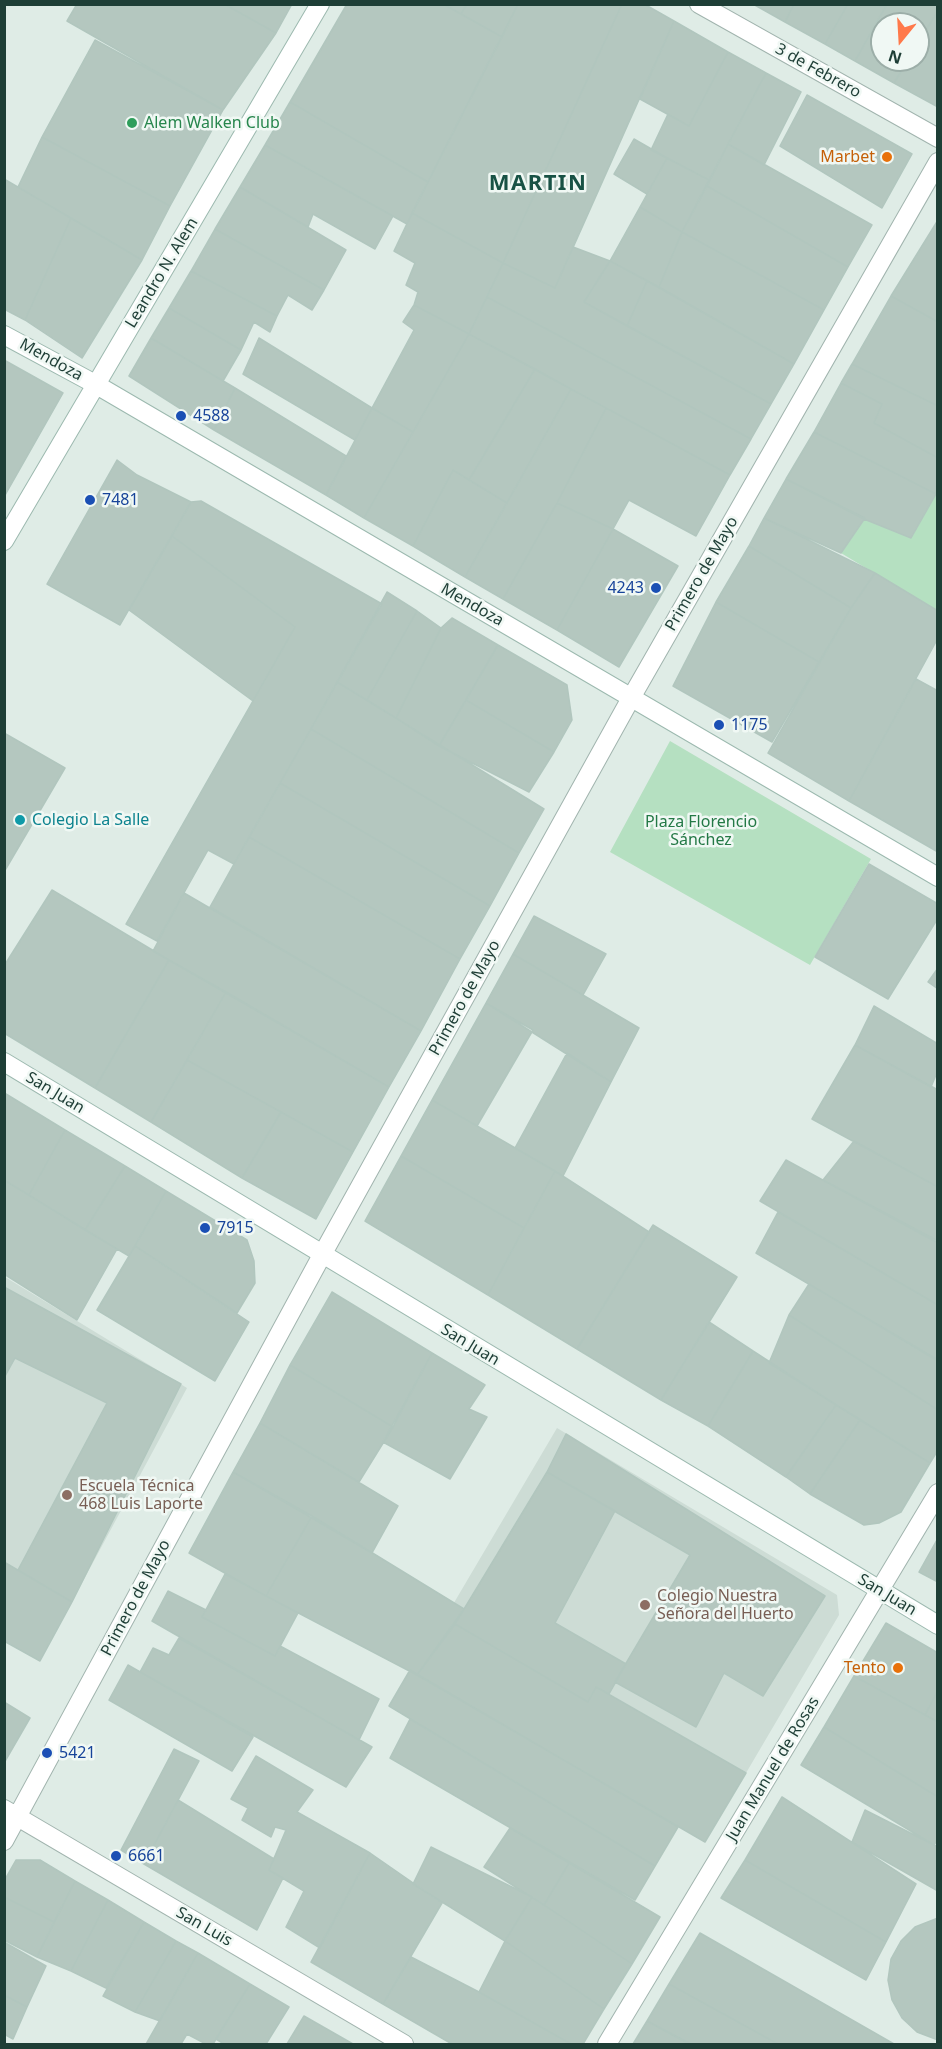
<!DOCTYPE html>
<meta charset="utf-8">
<style>
body{margin:0}
#map{position:relative;width:942px;height:2049px;overflow:hidden;background:#dfece6;font-family:"Noto Sans",sans-serif}
canvas{display:block}
.frame{position:absolute;inset:0;border:6px solid #1e3e36;pointer-events:none}
.north{position:absolute;left:870px;top:12px;width:60px;height:60px;box-sizing:border-box;background:#f0f8f4;border:2px solid #9caea8;border-radius:50%;rotate:198deg;font-size:16px;font-weight:700;line-height:24px;text-align:center;color:#1e3e36}
.north::after{content:'';display:block;margin:auto;width:21px;height:27px;background:#ff794a;clip-path:polygon(50% 0,100% 100%,50% 72%,0 100%)}
</style>
<div id="map">
<canvas width="942" height="2049"></canvas>
<div class="frame"></div>
<div class="north">N</div>
</div>
<script>
const ctx = document.querySelector('canvas').getContext('2d');
ctx.lineJoin = 'round';
function fill(path, color) { ctx.fillStyle = color; ctx.fill(path, 'evenodd'); }
const toPath = rows => new Path2D(rows.map(r => 'M' + r).join(''));
function stroke(path, color, width, dash) { ctx.strokeStyle = color; ctx.lineWidth = width; ctx.lineCap = dash ? 'butt' : 'round'; ctx.setLineDash(dash || []); ctx.stroke(path); }
function drawText(font, color, halo, rows, align = 'center') {
  ctx.font = font + ' "Noto Sans",sans-serif'; ctx.lineWidth = 5; ctx.setLineDash([]); ctx.textBaseline = 'middle'; ctx.strokeStyle = halo; ctx.fillStyle = color; for (const [text, x, y, turn = 0] of rows) {
    ctx.save(); ctx.translate(x, y); ctx.rotate((+turn || 0) * Math.PI / 180); ctx.textAlign = isNaN(turn) ? turn : align; if (halo) ctx.strokeText(text, 0, 0); ctx.fillText(text, 0, 0); ctx.restore();
  }
}
fill(toPath([
 [5,1277,187,1388,40,1661,5,1641],
 [557,1428,837,1595,839,1615,746,1773,597,1687,588,1702,445,1618]
]), '#cddcd5');
fill(toPath([
 [936,494,938,495,937,611,841,553,865,518,911,538],
 [670,741,871,859,810,965,610,852]
]), '#b5e0c1');
const building = toPath([
 [77,4,224,4,276,33,223,110,67,21,77,4],
 [224,4,292,4,276,33,224,4],
 [347,4,443,4,502,37,428,182,290,102,347,4],
 [443,4,467,4,461,14,443,4],
 [467,4,518,4,502,37,461,14,467,4],
 [518,4,622,4,503,263,412,213,518,4],
 [622,4,644,4,674,21,555,288,503,263,622,4],
 [753,4,794,4,785,22,753,4],
 [794,4,848,4,825,44,785,22,794,4],
 [848,4,886,6,855,61,825,44,848,4],
 [887,4,938,4,938,11,918,43,918,24,882,24,882,60,908,60,894,83,855,61,887,4],
 [938,11,938,107,894,83,908,60,918,60,918,43,938,11],
 [674,21,728,52,689,126,640,99,674,21],
 [95,40,223,110,170,206,42,137,95,40],
 [728,52,766,73,709,180,651,150,668,114,689,126,728,52],
 [766,73,801,92,764,165,728,144,766,73],
 [807,95,912,154,882,208,780,146,807,95],
 [290,102,428,182,407,224,265,145,290,102],
 [42,137,170,206,142,260,18,187,42,137],
 [634,139,667,158,647,194,614,174,634,139],
 [728,144,872,225,848,267,707,186,728,144],
 [265,145,393,216,375,249,313,214,308,227,240,187,265,145],
 [667,158,709,180,682,232,640,207,667,158],
 [4,179,71,218,25,320,4,309,4,179],
 [707,186,848,267,824,310,682,232,707,186],
 [240,187,346,250,324,290,215,229,240,187],
 [640,207,682,232,659,287,610,261,640,207],
 [412,213,503,263,469,334,414,305,418,292,406,285,415,263,394,251,412,213],
 [71,218,142,260,82,358,25,320,71,218],
 [938,220,938,322,891,296,938,220],
 [215,229,324,290,312,310,288,295,277,316,191,271,215,229],
 [682,232,824,310,794,364,659,287,682,232],
 [573,247,610,261,584,302,771,404,751,439,487,297,503,263,555,288,573,247],
 [610,261,647,281,627,326,584,302,610,261],
 [191,271,277,316,270,332,254,322,241,350,169,308,191,271],
 [647,281,794,364,771,404,627,326,647,281],
 [891,296,938,322,938,406,852,364,891,296],
 [487,297,751,439,730,475,469,334,487,297],
 [414,305,469,334,413,432,372,408,414,330,403,322,414,305],
 [169,308,241,350,223,381,151,338,169,308],
 [469,334,535,369,469,480,453,470,413,546,364,518,469,334],
 [151,338,235,388,214,430,129,376,151,338],
 [259,338,372,408,355,440,243,374,259,338],
 [4,360,63,393,4,497,4,360],
 [852,364,938,406,938,458,874,423,882,404,841,383,852,364],
 [535,369,571,389,507,503,469,480,535,369],
 [841,383,882,404,874,423,938,458,936,494,814,432,841,383],
 [235,388,346,456,326,495,214,430,235,388],
 [571,389,606,408,557,503,503,599,465,577,571,389],
 [372,408,413,432,364,518,326,495,372,408],
 [606,408,730,475,696,536,629,500,613,529,557,503,606,408],
 [814,432,936,494,911,538,864,519,786,479,814,432],
 [117,460,137,475,191,502,120,625,47,584,117,460],
 [453,470,507,503,465,577,413,546,453,470],
 [786,479,865,518,841,553,764,518,786,479],
 [201,501,382,604,234,864,208,850,157,941,126,924,295,627,172,536,191,502,201,501],
 [557,503,613,529,557,630,503,599,557,503],
 [764,518,875,573,851,608,749,546,764,518],
 [613,529,678,566,619,667,557,630,613,529],
 [172,536,295,627,253,701,129,610,172,536],
 [749,546,851,608,819,662,716,602,749,546],
 [875,573,938,611,938,638,849,801,768,753,851,608,875,573],
 [387,592,417,611,367,700,337,682,387,592],
 [716,602,819,662,772,742,673,686,716,602],
 [417,611,441,628,396,718,367,700,417,611],
 [452,618,498,645,439,746,396,718,441,628,452,618],
 [498,645,567,685,572,720,554,752,466,700,498,645],
 [916,679,938,691,938,852,849,801,916,679],
 [337,682,544,809,519,853,311,729,337,682],
 [466,700,554,752,529,792,439,746,466,700],
 [311,729,519,853,490,906,280,783,311,729],
 [4,733,65,768,4,872,4,733],
 [280,783,490,906,460,959,249,837,280,783],
 [249,837,460,959,421,1031,210,907,249,837],
 [869,864,938,904,938,918,888,999,815,957,869,864],
 [52,890,169,960,95,1088,4,1033,4,966,52,890],
 [184,893,421,1031,389,1087,153,951,184,893],
 [534,916,606,954,583,995,513,954,534,916],
 [513,954,639,1028,611,1082,486,1003,513,954],
 [169,960,226,992,151,1122,95,1088,169,960],
 [938,968,938,989,928,982,938,968],
 [226,992,389,1087,353,1152,187,1060,226,992],
 [486,1003,533,1030,477,1126,432,1100,486,1003],
 [874,1006,938,1044,938,1070,931,1087,855,1045,874,1006],
 [855,1045,938,1090,938,1187,812,1119,855,1045],
 [567,1053,611,1082,563,1176,515,1148,567,1053],
 [187,1060,281,1112,242,1178,151,1122,187,1060],
 [6,1094,65,1130,29,1195,4,1180,6,1094],
 [432,1100,555,1171,524,1228,401,1156,432,1100],
 [281,1112,353,1152,316,1219,242,1178,281,1112],
 [65,1130,125,1166,85,1230,29,1195,65,1130],
 [854,1141,938,1187,938,1241,823,1180,854,1141],
 [401,1156,524,1228,488,1295,365,1221,401,1156],
 [786,1160,938,1243,938,1305,760,1201,786,1160],
 [125,1166,166,1191,129,1256,85,1230,125,1166],
 [555,1171,649,1232,577,1349,488,1295,555,1171],
 [4,1180,117,1249,77,1320,4,1274,4,1180],
 [166,1191,247,1240,254,1261,255,1283,237,1313,135,1246,166,1191],
 [778,1212,938,1305,938,1360,756,1253,778,1212],
 [653,1225,737,1277,661,1400,577,1349,653,1225],
 [135,1246,249,1322,215,1381,97,1310,135,1246],
 [809,1284,938,1361,938,1410,789,1315,809,1284],
 [4,1287,181,1384,72,1602,18,1570,107,1403,15,1358,4,1378,4,1287],
 [332,1292,432,1353,393,1427,290,1365,332,1292],
 [789,1315,938,1410,938,1450,930,1463,769,1363,789,1315],
 [709,1322,753,1351,708,1426,661,1400,709,1322],
 [753,1351,836,1405,786,1477,708,1426,753,1351],
 [432,1353,485,1385,469,1409,487,1417,450,1479,383,1442,432,1353],
 [290,1365,393,1427,359,1482,260,1423,290,1365],
 [836,1405,860,1420,810,1494,786,1477,836,1405],
 [860,1420,930,1463,901,1512,879,1523,864,1525,810,1494,860,1420],
 [260,1423,398,1506,372,1553,233,1472,260,1423],
 [566,1434,825,1596,763,1696,724,1673,696,1727,615,1682,690,1555,547,1472,566,1434],
 [233,1472,312,1516,266,1596,189,1553,233,1472],
 [547,1472,615,1511,555,1623,626,1664,609,1694,596,1687,588,1702,455,1624,547,1472],
 [312,1516,464,1609,417,1675,266,1596,312,1516],
 [938,1538,938,1582,919,1572,938,1538],
 [4,1562,72,1602,40,1661,4,1641,4,1562],
 [225,1574,298,1613,275,1656,202,1617,225,1574],
 [168,1591,206,1610,202,1617,275,1656,280,1646,379,1699,359,1740,152,1621,168,1591],
 [886,1623,938,1653,938,1690,925,1715,854,1676,886,1623],
 [455,1624,588,1702,596,1687,746,1773,705,1842,417,1675,455,1624],
 [179,1638,372,1747,346,1787,140,1672,153,1648,169,1655,179,1638],
 [128,1665,253,1737,232,1771,109,1700,128,1665],
 [410,1670,678,1827,655,1866,389,1706,410,1670],
 [854,1676,938,1722,938,1797,824,1727,854,1676],
 [938,1690,938,1722,925,1715,938,1690],
 [4,1702,30,1718,4,1763,4,1702],
 [410,1719,655,1866,635,1900,390,1758,410,1719],
 [824,1727,938,1797,938,1839,934,1845,801,1765,824,1727],
 [174,1749,199,1761,144,1864,121,1850,174,1749],
 [256,1756,313,1790,297,1812,370,1853,320,1948,286,1927,304,1891,269,1870,286,1830,275,1827,271,1837,242,1820,248,1808,231,1799,256,1756],
 [782,1797,916,1884,886,1942,745,1860,782,1797],
 [178,1800,274,1859,269,1870,283,1878,257,1930,144,1864,178,1800],
 [865,1810,938,1847,938,1891,852,1842,865,1810],
 [510,1828,569,1863,544,1905,484,1867,510,1828],
 [431,1847,532,1897,505,1941,413,1884,431,1847],
 [370,1853,442,1903,383,2004,311,1962,370,1853],
 [16,1860,40,1860,75,1881,54,1922,4,1897,4,1881,16,1860],
 [745,1860,886,1942,866,1980,721,1898,745,1860],
 [569,1863,660,1917,632,1964,544,1905,569,1863],
 [75,1881,108,1900,71,1971,37,1957,75,1881],
 [4,1897,54,1922,37,1957,4,1940,4,1897],
 [532,1897,632,1964,604,2009,505,1941,532,1897],
 [108,1900,144,1922,106,1988,71,1971,108,1900],
 [938,1918,938,2040,917,2032,902,2018,892,2000,888,1980,891,1959,901,1941,915,1927,938,1918],
 [144,1922,176,1941,135,2012,103,1996,144,1922],
 [700,1933,894,2044,778,2044,669,1984,700,1933],
 [176,1941,198,1953,160,2021,135,2012,176,1941],
 [505,1941,604,2009,583,2044,571,2044,479,1992,505,1941],
 [4,1942,46,1966,27,2007,4,1995,4,1942],
 [198,1953,250,1984,213,2044,206,2044,187,2034,181,2044,146,2044,198,1953],
 [411,1957,479,1992,571,2044,452,2044,383,2004,411,1957],
 [250,1984,289,2007,266,2044,224,2044,216,2039,250,1984],
 [669,1984,778,2044,691,2044,647,2021,669,1984],
 [4,1995,27,2007,13,2039,4,2034,4,1995],
 [304,2016,353,2044,287,2044,304,2016],
 [647,2021,689,2044,633,2044,647,2021]
]);
fill(building, '#b4c7bf');
stroke(building, '#b1c6be', 1.5);
const street = toPath([
 [699,4,938,138],
 [4,1809,404,2044],
 [4,1841,322,1255,631,698,938,162],
 [607,2044,938,1493]
]);
const secondary = toPath([
 [4,335,95,384,938,877],
 [4,541,320,4],
 [4,1062,938,1625]
]);
stroke(street, '#a1b4ae', 20);
stroke(secondary, '#9cb9af', 20);
stroke(street, '#fff', 18);
stroke(secondary, '#fff', 18);
for (const [x, y, r, color] of [
 [132,123,6,"#2e9e5b"],
 [887,157,6,"#e8710a"],
 [181,416,6,"#1a4fb4"],
 [90,500,6,"#1a4fb4"],
 [656,588,6,"#1a4fb4"],
 [719,725,6,"#1a4fb4"],
 [20,820,6,"#0f9aa8"],
 [205,1228,6,"#1a4fb4"],
 [67,1495,6,"#8d6e63"],
 [645,1605,6,"#8d6e63"],
 [898,1668,6,"#e8710a"],
 [47,1753,6,"#1a4fb4"],
 [116,1856,6,"#1a4fb4"]
]) { const dot = new Path2D(); dot.arc(x, y, r, 0, 2 * Math.PI); ctx.fillStyle = color; ctx.fill(dot); stroke(dot, '#f0f8f4', 2); }
drawText('16px', '#1e3e36', '#f0f8f4', [
 ["3 de Febrero",818,71,29],
 ["Leandro N. Alem",162,273,-59],
 ["Mendoza",51,360,29],
 ["Primero de Mayo",702,574,-60],
 ["Mendoza",472,605,30],
 ["Primero de Mayo",465,998,-61],
 ["San Juan",55,1093,31],
 ["San Juan",470,1345,31],
 ["San Juan",887,1595,31],
 ["Primero de Mayo",136,1598,-62],
 ["Juan Manuel de Rosas",773,1769,-59],
 ["San Luis",204,1927,30]
]);
drawText('16px', '#27864d', '#f0f8f4', [
 ["Alem Walken Club",144,123]
], 'left');
drawText('16px', '#c56008', '#f0f8f4', [
 ["Marbet",875,157],
 ["Tento",886,1668]
], 'right');
drawText('16px', '#164399', '#f0f8f4', [
 ["4588",193,416],
 ["7481",102,500],
 ["4243",644,588,"right"],
 ["1175",731,725],
 ["7915",217,1228],
 ["5421",59,1753],
 ["6661",128,1856]
], 'left');
drawText('16px', '#0d838f', '#f0f8f4', [
 ["Colegio La Salle",32,820]
], 'left');
drawText('16px', '#247946', '#f0f8f4', [
 ["Plaza Florencio",701,822],
 ["Sánchez",701,840]
]);
drawText('16px', '#785e54', '#f0f8f4', [
 ["Escuela Técnica",79,1486],
 ["468 Luis Laporte",79,1504],
 ["Colegio Nuestra",657,1596],
 ["Señora del Huerto",657,1614]
], 'left');
ctx.letterSpacing = '1.5px';
drawText('bold 22px', '#185245', '#f0f8f4', [
 ["MARTIN",538,184]
]);
ctx.letterSpacing = '0px';
</script>
